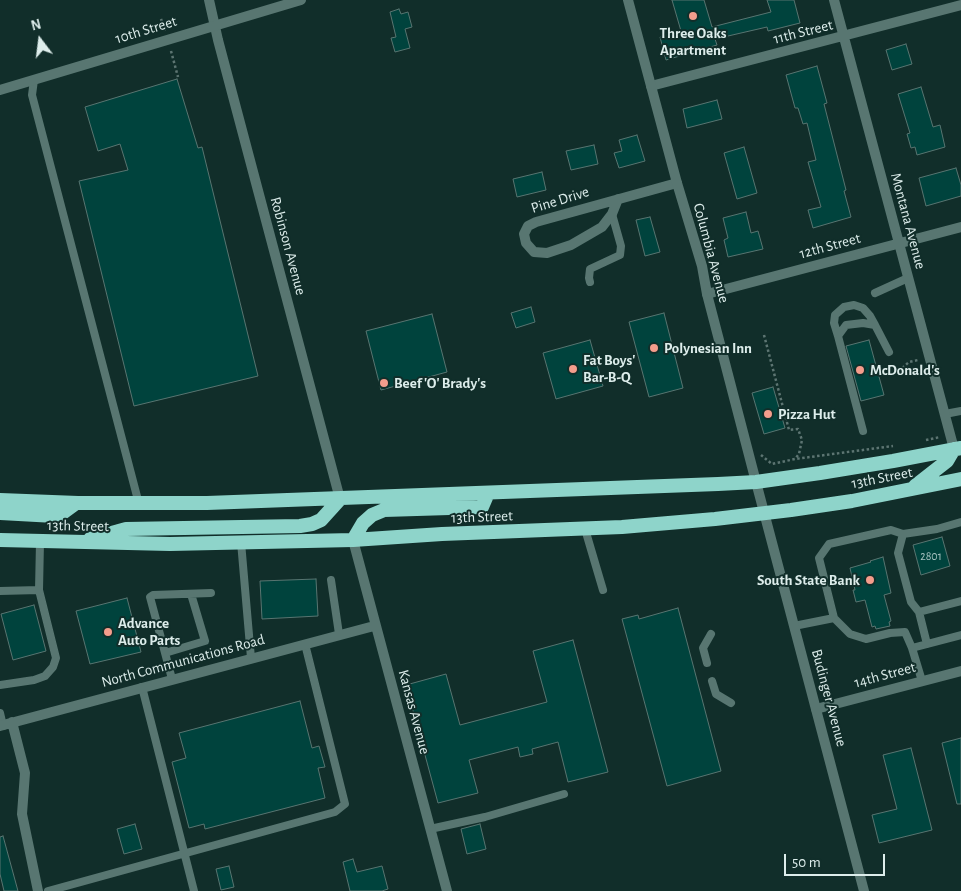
<!DOCTYPE html>
<style>
body{margin:0}
#map{position:relative;width:961px;height:891px;overflow:hidden;background:#112e2a;font-family:"Alegreya Sans",sans-serif}
canvas{display:block}
.north{position:absolute;left:15px;top:15px;width:50px;height:50px;-webkit-text-stroke:4px #112e2a;paint-order:stroke;rotate:345deg;font-size:14px;font-weight:700;line-height:20px;text-align:center;color:#ddedeb}
.north::after{content:'';display:block;margin:auto;width:18px;height:22px;background:#ddedeb;clip-path:polygon(50% 0,100% 100%,50% 72%,0 100%)}
.scale{position:absolute;left:784px;top:854px;width:101px;height:22px;box-sizing:border-box;border:2px solid #ddedeb;border-top:0;padding-left:6px;font-size:15px;line-height:18px;white-space:nowrap;color:#ddedeb;-webkit-text-stroke:4px #112e2a;paint-order:stroke}
</style>
<div id="map">
<canvas width="961" height="891"></canvas>
<div class="north">N</div>
<div class="scale">50 m</div>
</div>
<script>
const ctx = document.querySelector('canvas').getContext('2d');
ctx.lineJoin = 'round';
function fill(path, color) { ctx.fillStyle = color; ctx.fill(path, 'evenodd'); }
const toPath = rows => new Path2D(rows.map(r => 'M' + r).join(''));
function stroke(path, color, width, dash) { ctx.strokeStyle = color; ctx.lineWidth = width; ctx.lineCap = dash ? 'butt' : 'round'; ctx.setLineDash(dash || []); ctx.stroke(path); }
function drawText(font, color, halo, rows, align = 'center') {
  ctx.font = font + ' "Alegreya Sans",sans-serif'; ctx.lineWidth = 4; ctx.setLineDash([]); ctx.textBaseline = 'middle'; ctx.strokeStyle = halo; ctx.fillStyle = color; for (const [text, x, y, turn = 0] of rows) {
    ctx.save(); ctx.translate(x, y); ctx.rotate((+turn || 0) * Math.PI / 180); ctx.textAlign = isNaN(turn) ? turn : align; if (halo) ctx.strokeText(text, 0, 0); ctx.fillText(text, 0, 0); ctx.restore();
  }
}
const building = toPath([
 [672,0,704,0,712,27,771,12,767,0,794,0,800,23,768,31,767,27,715,39,717,45,666,60,660,37,681,31,672,0],
 [399,9,401,14,408,12,412,27,405,29,410,48,395,52,391,38,396,37,390,12,399,9],
 [906,44,912,64,892,70,886,50,906,44],
 [817,66,827,103,824,104,846,190,844,191,851,217,813,228,808,210,821,207,808,162,816,160,807,123,803,124,798,108,795,108,786,75,817,66],
 [177,79,198,148,202,147,258,376,134,406,79,181,128,170,120,144,98,151,85,107,177,79],
 [921,87,933,127,940,125,945,147,917,155,915,147,911,148,907,134,910,133,898,94,921,87],
 [717,100,722,119,687,128,683,109,717,100],
 [637,135,645,161,619,168,614,153,622,151,619,140,637,135],
 [594,145,598,164,571,170,566,151,594,145],
 [744,147,757,193,737,199,724,153,744,147],
 [956,168,961,185,961,196,926,206,919,178,956,168],
 [542,172,546,190,517,197,513,179,542,172],
 [746,212,751,233,758,231,763,249,728,257,724,240,728,238,723,218,746,212],
 [650,217,660,252,645,256,636,220,650,217],
 [531,307,535,322,516,328,511,313,531,307],
 [664,313,683,388,649,397,629,322,664,313],
 [432,314,447,372,381,390,366,331,432,314],
 [590,340,603,386,556,399,543,353,590,340],
 [869,340,884,395,861,401,846,346,869,340],
 [773,387,785,428,764,434,752,393,773,387],
 [942,537,950,566,921,575,913,545,942,537],
 [883,557,891,593,884,595,891,621,889,622,890,626,876,629,875,626,872,627,865,600,856,602,853,590,855,590,850,568,871,562,870,561,883,557],
 [316,579,318,616,262,619,260,581,316,579],
 [127,598,141,652,90,664,76,611,127,598],
 [34,605,46,651,13,660,1,614,34,605],
 [678,608,721,771,667,786,622,619,638,615,639,619,678,608],
 [573,640,608,772,568,782,558,742,532,749,533,754,520,757,518,747,469,760,478,793,438,803,406,685,446,674,460,725,547,702,533,651,573,640],
 [300,701,312,748,319,746,325,767,318,768,325,798,205,829,204,824,189,828,172,762,186,758,179,733,300,701],
 [961,738,961,804,957,804,942,743,961,738],
 [911,748,932,830,879,843,872,815,897,809,883,755,911,748],
 [135,824,142,849,124,854,117,829,135,824],
 [480,824,486,849,467,854,461,829,480,824],
 [3,836,18,891,4,891,0,874,0,837,3,836],
 [353,859,357,872,382,866,388,889,382,891,350,891,343,862,353,859],
 [229,866,234,887,221,890,216,869,229,866]
]);
fill(building, '#00433d');
stroke(building, '#587571', 1);
stroke(toPath([
 [161,19,165,31],
 [171,51,178,77],
 [764,335,789,430,798,429,802,440,799,454,795,459],
 [879,376,900,370,909,362,918,360],
 [786,420,799,416],
 [926,440,940,437],
 [761,455,772,464,795,459,893,446]
]), '#5d7572', 2.5, [2.5, 2.5]);
stroke(toPath([
 [34,80,32,95,139,504],
 [590,282,589,278,590,269,620,255,621,246,612,214],
 [875,293,908,278],
 [838,336,834,323,835,315,844,307,854,305,863,308,870,316,875,325],
 [945,414,961,411],
 [863,431,838,336,846,325,863,323,875,325,889,352],
 [585,529,603,590],
 [903,534,898,553,911,602,919,612,961,601],
 [241,542,251,658],
 [331,580,339,634],
 [0,591,39,590],
 [919,612,927,644],
 [834,618,850,634,866,639,890,633,905,632,912,648,922,681],
 [794,626,834,618,819,558,829,544,891,530,903,534,937,529,961,522],
 [912,648,961,635],
 [165,653,205,641,191,594],
 [707,663,703,648,711,634],
 [172,679,150,597,153,595,211,593],
 [712,681,716,694,731,703],
 [0,685,34,680,45,676,53,667,56,658,39,590,40,542],
 [142,687,194,891],
 [0,713,3,726],
 [430,829,485,817,564,794],
 [48,891,335,812,345,804,305,644]
]), '#587671', 8);
stroke(toPath([
 [209,0,218,40,340,499],
 [834,0,954,449],
 [651,86,961,5],
 [618,199,612,214,602,227,571,245,547,253,534,252,526,243,524,234,528,226,536,222,677,183],
 [707,294,961,227],
 [353,540,447,891],
 [816,709,961,671],
 [12,722,25,773,22,814,38,891],
 [0,726,374,626]
]), '#587671', 10);
stroke(toPath([
 [628,0,677,183,702,266,707,294,756,482,864,891],
 [0,90,301,0]
]), '#587671', 10);
stroke(toPath([
 [915,486,947,461,954,449],
 [0,500,78,503,207,503,718,484,756,482,820,473,893,461,961,448],
 [0,513,55,516,61,514,76,503],
 [90,539,126,529,300,526,312,524,321,520,340,499],
 [0,540,170,544,353,540,442,534,622,527,715,519,791,510,852,501,961,479],
 [353,540,363,523,372,515,384,510,482,507,488,493]
]), '#8ed4ca', 14);
for (const [x, y, r, color] of [
 [693,16,5,"#f49d8c"],
 [654,348,5,"#f49d8c"],
 [573,369,5,"#f49d8c"],
 [860,370,5,"#f49d8c"],
 [384,383,5,"#f49d8c"],
 [768,414,5,"#f49d8c"],
 [870,580,5,"#f49d8c"],
 [108,632,5,"#f49d8c"]
]) { const dot = new Path2D(); dot.arc(x, y, r, 0, 2 * Math.PI); ctx.fillStyle = color; ctx.fill(dot); stroke(dot, '#112e2a', 2); }
drawText('12px', '#a6c2c0', null, [
 ["2801",931,556]
]);
drawText('15px', '#ddedeb', '#112e2a', [
 ["10th Street",146,30,-17],
 ["11th Street",803,32,-14],
 ["Pine Drive",560,200,-17],
 ["Montana Avenue",908,221,75],
 ["Robinson Avenue",288,246,75],
 ["12th Street",830,246,-15],
 ["Columbia Avenue",711,253,75],
 ["13th Street",882,478,-11],
 ["13th Street",482,517,-2],
 ["13th Street",78,526,1],
 ["North Communications Road",183,661,-15],
 ["14th Street",885,675,-15],
 ["Budinger Avenue",829,698,75],
 ["Kansas Avenue",414,712,75]
]);
drawText('bold 15px', '#ddedeb', '#112e2a', [
 ["Three Oaks",693,33,"center"],
 ["Apartment",693,50,"center"],
 ["Polynesian Inn",664,348],
 ["Fat Boys'",583,360],
 ["Bar-B-Q",583,377],
 ["McDonald's",870,370],
 ["Beef 'O' Brady's",394,383],
 ["Pizza Hut",778,414],
 ["South State Bank",860,580,"right"],
 ["Advance",118,623],
 ["Auto Parts",118,640]
], 'left');
</script>
